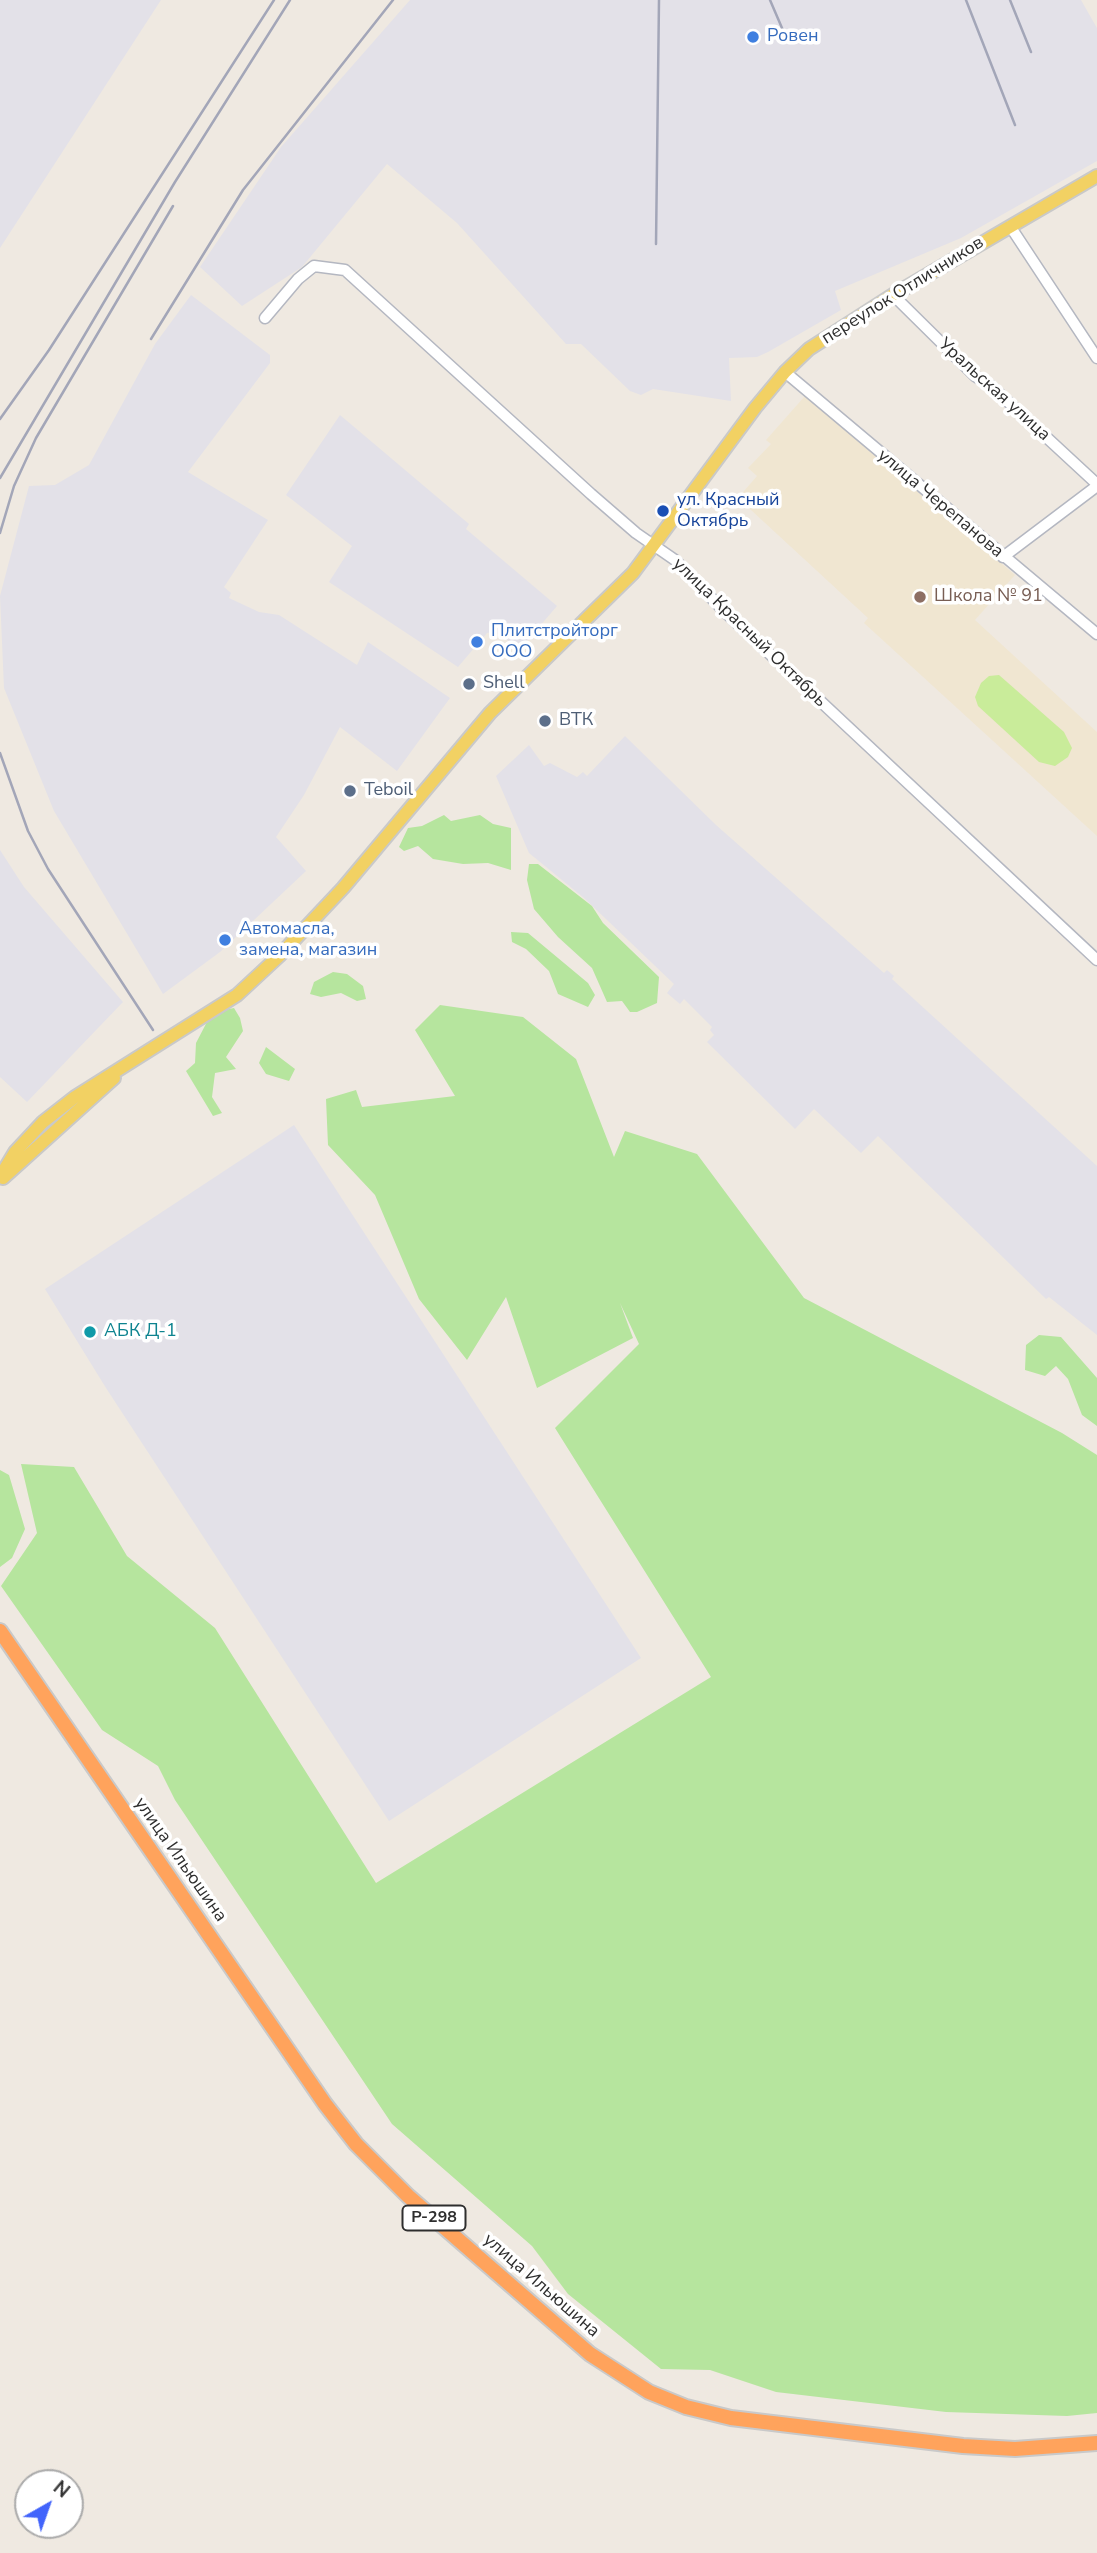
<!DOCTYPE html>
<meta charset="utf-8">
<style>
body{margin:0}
#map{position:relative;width:1097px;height:2553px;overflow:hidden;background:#efe9e1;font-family:"Nunito Sans",sans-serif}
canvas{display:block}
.north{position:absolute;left:14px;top:2469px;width:70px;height:70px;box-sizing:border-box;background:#fff;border:2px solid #ababab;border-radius:50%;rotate:40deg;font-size:19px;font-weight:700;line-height:28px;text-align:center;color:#2e2e2e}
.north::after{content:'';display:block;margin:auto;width:24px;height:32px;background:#4264fb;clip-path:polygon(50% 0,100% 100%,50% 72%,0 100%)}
</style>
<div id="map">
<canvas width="1097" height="2553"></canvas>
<div class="north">N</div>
</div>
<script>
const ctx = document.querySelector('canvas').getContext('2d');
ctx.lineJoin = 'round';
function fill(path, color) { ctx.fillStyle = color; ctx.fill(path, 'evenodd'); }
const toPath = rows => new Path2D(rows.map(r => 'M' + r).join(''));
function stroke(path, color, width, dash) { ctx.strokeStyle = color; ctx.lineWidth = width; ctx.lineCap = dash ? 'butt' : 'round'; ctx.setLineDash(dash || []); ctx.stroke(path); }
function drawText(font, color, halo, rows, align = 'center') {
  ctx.font = font + ' "Nunito Sans",sans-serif'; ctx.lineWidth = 7; ctx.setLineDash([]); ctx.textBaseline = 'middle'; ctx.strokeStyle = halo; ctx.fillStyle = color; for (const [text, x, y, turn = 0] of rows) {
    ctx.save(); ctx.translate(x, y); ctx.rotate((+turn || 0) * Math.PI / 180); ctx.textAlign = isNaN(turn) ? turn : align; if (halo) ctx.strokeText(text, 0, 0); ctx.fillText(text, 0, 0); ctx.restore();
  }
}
fill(toPath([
 [0,0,161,0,0,248],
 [410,0,1081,0,1097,28,1097,161,961,238,835,291,841,310,768,352,757,357,729,358,731,401,653,389,641,395,630,391,581,344,566,344,457,223,387,164,302,267,242,306,200,267,281,147],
 [191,295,270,355,270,363,188,472,268,520,224,587,231,593,229,598,259,612,279,615,357,665,368,642,450,698,397,771,340,727,304,795,276,837,306,871,220,952,163,994,54,811,4,688,0,596,29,486,55,485,89,465,155,344],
 [340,415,469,524,466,529,557,606,521,648,494,632,487,633,458,667,329,582,352,546,286,495],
 [625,736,716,825,884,973,887,970,894,976,892,979,1097,1166,1097,1335,1049,1297,1046,1299,878,1136,861,1153,814,1109,795,1129,707,1042,714,1035,710,1030,712,1027,684,999,680,1004,667,993,674,984,584,898,529,853,496,776,529,745,544,766,550,763,577,777,583,772,587,776],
 [0,850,24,887,123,1002,27,1102,0,1077],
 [294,1125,641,1658,389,1821,106,1388,45,1289]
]), '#e3e1e8');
fill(toPath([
 [805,396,1015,575,975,620,1097,732,1097,836,864,623,868,618,738,498,757,476,748,468,771,444,766,440]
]), '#f0e6d1');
fill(toPath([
 [444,815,451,821,480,815,493,824,511,828,511,870,488,863,463,864,433,859,418,846,404,851,399,847,408,828,422,826],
 [529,864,538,864,592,906,603,923,659,977,657,1003,637,1012,630,1012,622,1001,607,1002,592,968,558,937,534,909,527,880],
 [511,932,528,933,588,983,595,995,588,1007,558,994,549,971,526,949,512,942],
 [333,972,347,974,363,986,366,999,357,1001,341,993,321,997,310,994,314,982],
 [440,1005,523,1017,576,1059,614,1157,625,1131,697,1154,804,1298,1062,1433,1097,1455,1097,2413,1067,2416,946,2412,776,2392,710,2370,661,2369,568,2294,532,2246,392,2124,175,1800,158,1766,102,1730,1,1586,37,1533,21,1464,74,1467,127,1556,215,1628,376,1883,711,1677,555,1428,639,1344,620,1303,633,1338,537,1388,506,1297,467,1360,419,1299,375,1195,328,1145,326,1099,356,1090,362,1107,455,1096,415,1030],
 [234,1008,240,1018,243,1031,226,1057,236,1069,215,1073,212,1097,222,1113,213,1116,186,1071,195,1063,196,1043,209,1018,219,1011],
 [266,1047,295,1069,289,1081,266,1074,259,1063],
 [1039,1335,1061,1337,1097,1378,1097,1426,1082,1415,1068,1379,1056,1366,1045,1376,1025,1370,1026,1345],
 [0,1470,9,1475,25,1529,12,1558,0,1567]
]), '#b6e59e');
fill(toPath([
 [999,675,1064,732,1072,748,1068,757,1055,766,1039,762,978,706,975,697,981,683,989,676]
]), '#c9ec9a');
const minor = toPath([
 [1010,226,1097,358],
 [893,295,975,376,991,386,1097,484],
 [265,318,298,279,314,266,345,270,591,494,636,533,675,560,724,611,1097,960],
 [785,372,1097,634],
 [1003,557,1097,486]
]);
const major = toPath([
 [0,1177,15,1152,43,1122,75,1097,237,995,279,956,343,888,490,713,633,573,755,408,785,372,809,349,893,295,1097,176],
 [3,1178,114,1078]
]);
const highway = toPath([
 [0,1631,325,2104,356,2144,408,2196,590,2354,649,2392,686,2407,731,2418,963,2446,1015,2449,1097,2443]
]);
stroke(minor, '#b4b7c1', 13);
stroke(major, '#c9c9c9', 16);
stroke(highway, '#c9c9c9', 18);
stroke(minor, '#fff', 10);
stroke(major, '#f2d163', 12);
stroke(highway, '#ffa35c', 14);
stroke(toPath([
 [770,0,788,42],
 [966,0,1015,125],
 [1010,0,1031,52],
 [656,244,659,0],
 [151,339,243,190,393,0],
 [0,419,49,350,274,0],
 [0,478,175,182,290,0],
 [0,533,14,486,36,438,173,206],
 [0,753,28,831,48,869,153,1030]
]), '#a3a6b8', 2.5);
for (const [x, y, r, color] of [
 [753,37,7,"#3f7fe0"],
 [663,511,7,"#1a4fb4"],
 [920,597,7,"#8d6e63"],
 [477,642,7,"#3f7fe0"],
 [469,684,7,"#5c6f8a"],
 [545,721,7,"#5c6f8a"],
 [350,791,7,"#5c6f8a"],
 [225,940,7,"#3f7fe0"],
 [90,1332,7,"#0f9aa8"]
]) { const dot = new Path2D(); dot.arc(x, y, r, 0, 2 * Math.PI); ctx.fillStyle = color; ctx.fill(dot); stroke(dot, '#fff', 2.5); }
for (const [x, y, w] of [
 [434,2218,63]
]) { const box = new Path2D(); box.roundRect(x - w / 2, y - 12.5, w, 25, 5); ctx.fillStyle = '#fff'; ctx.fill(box); stroke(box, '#2e2e2e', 2); }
drawText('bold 16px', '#2e2e2e', null, [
 ["Р-298",434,2218]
]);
drawText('18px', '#366cbe', '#fff', [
 ["Ровен",767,37],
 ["Плитстройторг",491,632],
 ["ООО",491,653],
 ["Автомасла,",239,930],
 ["замена, магазин",239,951]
], 'left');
drawText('18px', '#2e2e2e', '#fff', [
 ["переулок Отличников",903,291,-32],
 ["Уральская улица",994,390,42],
 ["улица Черепанова",940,504,40],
 ["улица Красный Октябрь",749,633,44],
 ["улица Ильюшина",180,1860,55],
 ["улица Ильюшина",541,2286,41]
]);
drawText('18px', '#164399', '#fff', [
 ["ул. Красный",677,501],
 ["Октябрь",677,522]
], 'left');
drawText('18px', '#785e54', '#fff', [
 ["Школа № 91",934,597]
], 'left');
drawText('18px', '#4e5e75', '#fff', [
 ["Shell",483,684],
 ["ВТК",559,721],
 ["Teboil",364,791]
], 'left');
drawText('18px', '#0d838f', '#fff', [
 ["АБК Д-1",104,1332]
], 'left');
</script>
